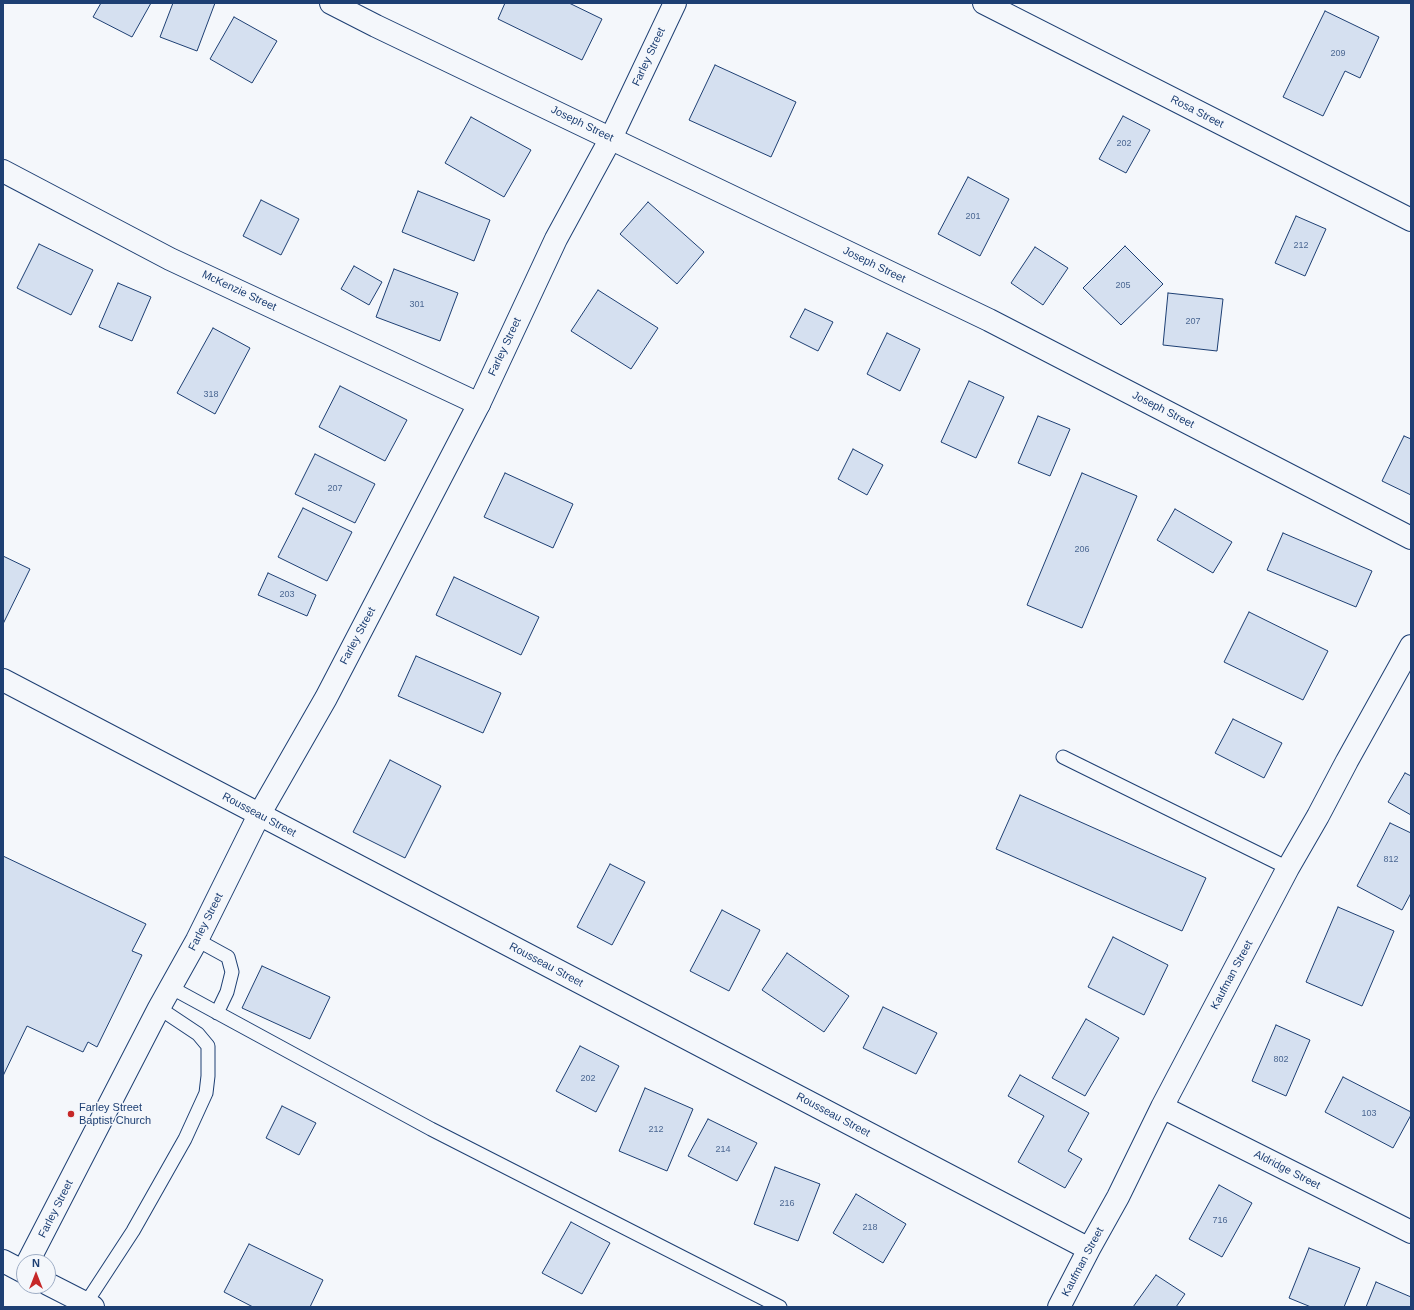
<!DOCTYPE html>
<style>
body{margin:0}
#map{position:relative;width:1414px;height:1310px;overflow:hidden;background:#f4f7fb;font-family:Arial,sans-serif}
canvas{display:block}
.frame{position:absolute;inset:0;border:4px solid #1d3f73;pointer-events:none}
.north{position:absolute;left:16px;top:1254px;width:40px;height:40px;box-sizing:border-box;background:#f4f7fb;border:1px solid #9eadc5;border-radius:50%;rotate:0deg;font-size:11px;font-weight:700;line-height:16px;text-align:center;color:#1d3f73}
.north::after{content:'';display:block;margin:auto;width:14px;height:18px;background:#c62828;clip-path:polygon(50% 0,100% 100%,50% 72%,0 100%)}
</style>
<div id="map">
<canvas width="1414" height="1310"></canvas>
<div class="frame"></div>
<div class="north">N</div>
</div>
<script>
const ctx = document.querySelector('canvas').getContext('2d');
ctx.lineJoin = 'round';
function fill(path, color) { ctx.fillStyle = color; ctx.fill(path, 'evenodd'); }
const toPath = rows => new Path2D(rows.map(r => 'M' + r).join(''));
function stroke(path, color, width, dash) { ctx.strokeStyle = color; ctx.lineWidth = width; ctx.lineCap = dash ? 'butt' : 'round'; ctx.setLineDash(dash || []); ctx.stroke(path); }
function drawText(font, color, halo, rows, align = 'center') {
  ctx.font = font + ' Arial,sans-serif'; ctx.lineWidth = 3; ctx.setLineDash([]); ctx.textBaseline = 'middle'; ctx.strokeStyle = halo; ctx.fillStyle = color; for (const [text, x, y, turn = 0] of rows) {
    ctx.save(); ctx.translate(x, y); ctx.rotate((+turn || 0) * Math.PI / 180); ctx.textAlign = isNaN(turn) ? turn : align; if (halo) ctx.strokeText(text, 0, 0); ctx.fillText(text, 0, 0); ctx.restore();
  }
}
const building = toPath([
 [101,3,151,3,132,37,93,17,101,3],
 [173,3,215,3,197,51,160,37,173,3],
 [505,3,569,3,602,19,582,60,498,19,505,3],
 [1325,11,1379,37,1360,78,1345,71,1323,116,1283,97,1325,11],
 [234,17,277,41,252,83,210,59,234,17],
 [715,65,796,102,771,157,689,120,715,65],
 [1123,116,1150,130,1126,173,1099,159,1123,116],
 [471,117,531,150,504,197,445,163,471,117],
 [968,177,1009,199,980,256,938,234,968,177],
 [418,191,490,220,474,261,402,232,418,191],
 [261,200,299,219,281,255,243,236,261,200],
 [648,202,704,252,677,284,620,234,648,202],
 [1296,216,1326,229,1305,276,1275,263,1296,216],
 [39,244,93,270,71,315,17,288,39,244],
 [1125,246,1163,284,1121,325,1083,288,1125,246],
 [1035,247,1068,268,1043,305,1011,283,1035,247],
 [354,266,382,282,369,305,341,289,354,266],
 [394,269,458,293,440,341,376,317,394,269],
 [118,283,151,297,132,341,99,327,118,283],
 [598,290,658,328,631,369,571,331,598,290],
 [1168,293,1223,299,1217,351,1163,345,1168,293],
 [805,309,833,322,818,351,790,337,805,309],
 [213,328,250,348,215,414,177,393,213,328],
 [887,333,920,349,900,391,867,374,887,333],
 [969,381,1004,397,976,458,941,442,969,381],
 [340,386,407,420,385,461,319,427,340,386],
 [1038,416,1070,429,1050,476,1018,463,1038,416],
 [1404,436,1411,439,1411,495,1382,481,1404,436],
 [853,449,883,465,867,495,838,479,853,449],
 [315,454,375,484,355,523,295,494,315,454],
 [505,473,573,504,553,548,484,517,505,473],
 [1082,473,1137,496,1082,628,1027,605,1082,473],
 [303,508,352,532,327,581,278,557,303,508],
 [1175,509,1232,542,1213,573,1157,540,1175,509],
 [1283,533,1372,571,1356,607,1267,570,1283,533],
 [3,556,30,569,3,624,3,556],
 [268,573,316,595,307,616,258,595,268,573],
 [454,577,539,617,521,655,436,615,454,577],
 [1249,612,1328,651,1303,700,1224,662,1249,612],
 [416,656,501,693,483,733,398,696,416,656],
 [1233,719,1282,743,1264,778,1215,753,1233,719],
 [390,760,441,786,405,858,353,832,390,760],
 [1405,773,1411,776,1411,815,1388,802,1405,773],
 [1020,795,1206,878,1182,931,996,849,1020,795],
 [1390,823,1411,833,1411,893,1402,910,1357,886,1390,823],
 [3,856,146,924,132,951,142,955,97,1047,88,1042,83,1052,27,1026,3,1076,3,856],
 [610,864,645,882,612,945,577,927,610,864],
 [1338,907,1394,931,1362,1006,1306,982,1338,907],
 [722,910,760,930,729,991,690,971,722,910],
 [1113,937,1168,965,1144,1015,1088,987,1113,937],
 [787,953,849,996,824,1032,762,990,787,953],
 [262,966,330,997,310,1039,242,1008,262,966],
 [883,1007,937,1033,916,1074,863,1048,883,1007],
 [1086,1019,1119,1038,1085,1096,1052,1078,1086,1019],
 [1276,1025,1310,1040,1286,1096,1252,1081,1276,1025],
 [580,1046,619,1066,596,1112,556,1091,580,1046],
 [1020,1075,1089,1113,1068,1151,1082,1159,1065,1188,1018,1162,1044,1116,1008,1096,1020,1075],
 [1343,1077,1411,1112,1411,1115,1393,1148,1325,1112,1343,1077],
 [645,1088,693,1109,667,1171,619,1151,645,1088],
 [282,1106,316,1123,299,1155,266,1138,282,1106],
 [708,1119,757,1143,737,1181,688,1156,708,1119],
 [775,1167,820,1184,798,1241,754,1224,775,1167],
 [1219,1185,1252,1203,1222,1257,1189,1239,1219,1185],
 [856,1194,906,1224,883,1263,833,1233,856,1194],
 [571,1222,610,1243,582,1294,542,1273,571,1222],
 [249,1244,323,1280,310,1307,253,1307,224,1292,249,1244],
 [1309,1248,1360,1268,1344,1307,1311,1307,1289,1298,1309,1248],
 [1156,1275,1185,1294,1176,1307,1133,1307,1156,1275],
 [1376,1282,1411,1297,1411,1307,1366,1307,1376,1282]
]);
fill(building, '#d5e0f0');
stroke(building, '#1d3f73', 1);
const service = toPath([
 [1063,757,1288,868],
 [197,940,228,957,232,972,227,992,217,1013],
 [170,987,431,1129,780,1307],
 [86,1303,133,1231,185,1139,206,1093,208,1076,208,1046,198,1034,159,1008]
]);
const minor = toPath([
 [331,3,376,26,989,320,1411,538],
 [984,3,1411,220],
 [3,171,170,259,479,404],
 [3,680,1089,1249],
 [1162,1107,1411,1232],
 [1059,1307,1089,1249,1118,1197,1162,1107,1288,868,1318,816,1347,761,1411,646]
]);
const tertiary = toPath([
 [28,1262,159,1008,197,940,259,815,326,698,479,404,556,239,611,138,675,3]
]);
const secondary = toPath([
 [3,1261,24,1272],
 [48,1284,93,1307]
]);
stroke(service, '#1d3f73', 15);
stroke(minor, '#1d3f73', 24);
stroke(tertiary, '#1d3f73', 24);
stroke(secondary, '#1d3f73', 24);
stroke(service, '#f4f7fb', 13);
stroke(minor, '#f4f7fb', 22);
stroke(tertiary, '#f4f7fb', 22);
stroke(secondary, '#f4f7fb', 22);
for (const [x, y, r, color] of [
 [71,1114,4,"#c62828"]
]) { const dot = new Path2D(); dot.arc(x, y, r, 0, 2 * Math.PI); ctx.fillStyle = color; ctx.fill(dot); stroke(dot, '#f4f7fb', 1.5); }
drawText('9px', '#4b6792', null, [
 ["209",1338,54],
 ["202",1124,144],
 ["201",973,217],
 ["212",1301,246],
 ["205",1123,286],
 ["301",417,305],
 ["207",1193,322],
 ["318",211,395],
 ["207",335,489],
 ["206",1082,550],
 ["203",287,595],
 ["812",1391,860],
 ["802",1281,1060],
 ["202",588,1079],
 ["103",1369,1114],
 ["212",656,1130],
 ["214",723,1150],
 ["216",787,1204],
 ["716",1220,1221],
 ["218",870,1228]
]);
drawText('11px', '#1d3f73', '#f4f7fb', [
 ["Farley Street",649,57,-65],
 ["Rosa Street",1197,112,27],
 ["Joseph Street",582,124,26],
 ["Joseph Street",874,265,26],
 ["McKenzie Street",239,291,25],
 ["Farley Street",505,347,-65],
 ["Joseph Street",1163,410,27],
 ["Farley Street",358,636,-62],
 ["Rousseau Street",259,815,28],
 ["Farley Street",206,922,-63],
 ["Rousseau Street",546,965,28],
 ["Kaufman Street",1232,975,-62],
 ["Rousseau Street",833,1115,28],
 ["Aldridge Street",1287,1170,27],
 ["Farley Street",56,1209,-63],
 ["Kaufman Street",1083,1262,-62]
]);
drawText('11px', '#1d3f73', '#f4f7fb', [
 ["Farley Street",79,1108],
 ["Baptist Church",79,1121]
], 'left');
</script>
